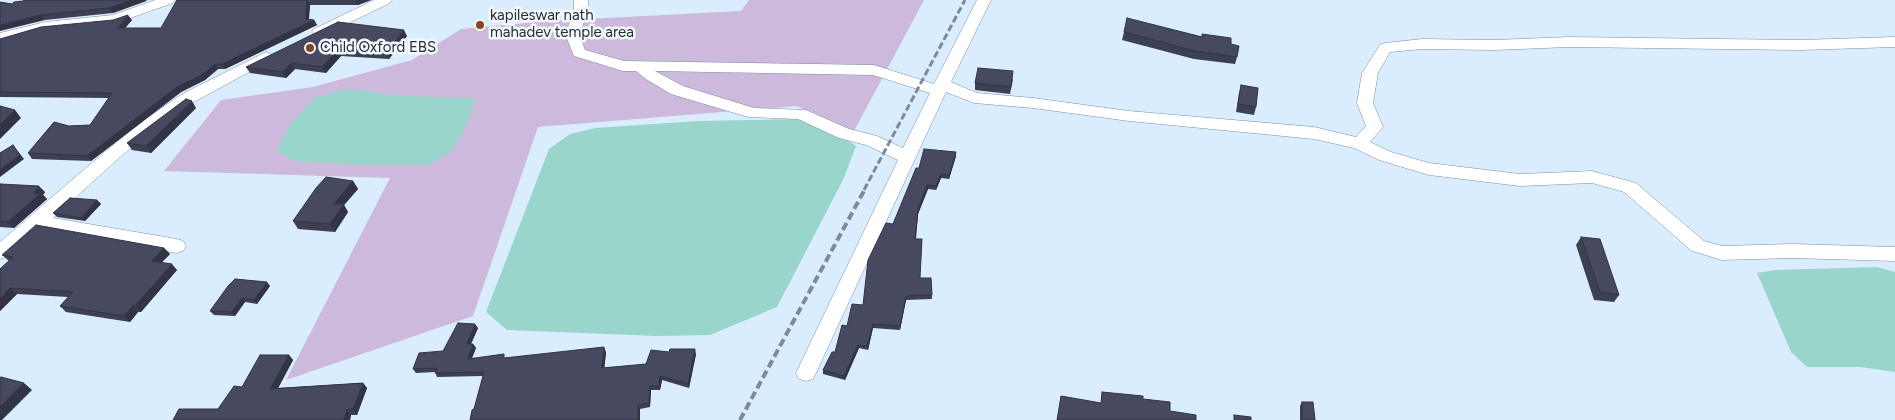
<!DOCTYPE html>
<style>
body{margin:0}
canvas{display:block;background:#daedff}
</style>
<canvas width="1895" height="420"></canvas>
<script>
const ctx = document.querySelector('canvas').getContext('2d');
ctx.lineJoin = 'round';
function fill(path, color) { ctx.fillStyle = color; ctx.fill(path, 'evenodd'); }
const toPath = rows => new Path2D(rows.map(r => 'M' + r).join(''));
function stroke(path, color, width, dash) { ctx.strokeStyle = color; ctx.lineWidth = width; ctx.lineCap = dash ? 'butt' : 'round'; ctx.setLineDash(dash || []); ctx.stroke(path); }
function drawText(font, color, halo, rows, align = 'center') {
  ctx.font = font + ' Figtree,sans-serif'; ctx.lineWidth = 5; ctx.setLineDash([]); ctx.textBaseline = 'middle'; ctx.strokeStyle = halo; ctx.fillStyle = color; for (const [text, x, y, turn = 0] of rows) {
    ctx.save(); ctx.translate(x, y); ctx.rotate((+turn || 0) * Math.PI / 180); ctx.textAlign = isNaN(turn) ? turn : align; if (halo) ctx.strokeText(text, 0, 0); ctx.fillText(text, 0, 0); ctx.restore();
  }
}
fill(toPath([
 [749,0,924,0,854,131,796,106,538,127,473,316,286,380,390,178,164,171,221,100,313,87,412,60,461,29,548,21,741,11]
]), '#cdb9db');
fill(toPath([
 [346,89,403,96,475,98,468,123,450,153,427,165,360,165,294,161,276,151,290,125,314,98],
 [802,119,828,127,856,146,844,178,777,307,710,335,657,336,507,330,486,312,549,149,570,134,595,128,698,121],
 [1877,267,1895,272,1895,372,1860,367,1807,367,1791,352,1757,273,1775,270]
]), '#9ad5cc');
const street = toPath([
 [155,0,175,0,173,3,116,23,45,30,0,43,0,33,45,22,113,15,155,0],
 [374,0,392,0,390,3,324,35,314,35,312,32,314,29,374,0],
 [574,0,588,0,588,13,579,34,585,50,624,61,874,65,934,84,977,0,991,0,951,82,977,93,1033,98,1129,111,1314,127,1356,137,1366,126,1357,103,1362,73,1380,45,1385,43,1422,39,1495,40,1569,37,1800,40,1895,37,1895,47,1800,50,1569,47,1495,50,1422,49,1390,52,1378,73,1373,103,1383,127,1370,142,1391,152,1429,163,1520,174,1592,171,1636,183,1704,241,1722,246,1792,244,1895,247,1895,261,1792,258,1722,260,1692,251,1624,192,1592,183,1520,186,1429,175,1379,160,1354,148,1314,139,1129,121,1033,108,974,103,946,92,816,373,813,379,806,381,799,379,796,373,898,160,866,145,839,138,798,119,748,117,671,94,646,79,636,71,623,71,574,56,565,34,574,13,574,0],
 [655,71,873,75,930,93,903,148,877,136,849,129,806,110,754,108,683,86,655,71],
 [266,52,271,54,274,57,271,60,194,102,158,127,120,157,53,218,177,239,183,241,186,246,183,251,177,253,40,229,6,257,0,259,0,242,108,149,146,119,182,94,266,52]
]);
stroke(street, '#788da2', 1);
fill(street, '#fff');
stroke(toPath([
 [864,190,965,0]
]), '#7d8a97', 3, [7, 3]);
stroke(toPath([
 [740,420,865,189]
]), '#7d8a97', 4, [8, 4]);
fill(toPath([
 [177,0,371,0,358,5,310,5,309,20,314,20,317,25,225,69,218,69,205,80,181,92,91,161,32,159,28,153,69,126,90,125,109,98,0,97,0,39,132,20,125,28,161,28],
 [146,1,113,13,45,20,12,4],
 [1124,32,1231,44,1237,57,1235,64,1194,59,1122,40],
 [407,36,389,59,341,56,326,73,295,69,286,78,250,73,246,67],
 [1013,79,1010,94,975,90,975,83],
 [1241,85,1256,107,1254,115,1236,112,1239,93],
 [196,108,151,153,132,150,127,143],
 [956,156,949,179,941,178,936,190,928,189,918,214,916,239,920,278,931,278,932,299,906,300,900,330,873,328,868,350,859,348,845,380,823,374,823,370,835,352,847,326,863,305,893,224,919,168],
 [353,181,358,189,344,205,348,212,335,232,298,229,293,221],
 [0,184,45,192,43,195,47,199,14,228,0,227],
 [97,200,101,204,85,221,57,217,53,213],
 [1581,237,1619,295,1614,302,1594,300,1576,245],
 [164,248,170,254,162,262,177,270,141,312,138,312,130,322,66,312,60,306,68,297,17,294,0,311,0,269,9,261,2,255],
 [270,286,257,304,245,302,235,316,214,315,210,311],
 [478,328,471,344,473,344,476,348,472,358,506,358,606,352,604,368,646,364,696,354,689,388,662,380,660,390,651,390,650,407,640,409,474,409,483,376,437,377,435,372,416,373,413,369,443,351],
 [289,355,293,360,278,388,363,383,367,388,357,415,351,415,350,420,173,420,218,409,242,387],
 [1302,402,1315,420,1300,420,1300,406]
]), '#3d3f53');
fill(toPath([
 [132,0,147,0,146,1,113,13,109,8],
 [307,0,310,5,308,23,314,20,317,25,225,69,222,64,306,19],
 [356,0,371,0,358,5],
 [41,15,45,20,0,31,0,25],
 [128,15,132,20,121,33,118,28],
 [404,30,407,36,389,59,386,53],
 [338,50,341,56,326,73,322,67],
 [291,63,295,69,286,78,283,72],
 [215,64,218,69,205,80,181,92,91,161,87,156,177,87],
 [192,101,196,108,151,153,146,146],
 [15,110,21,118,0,139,0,125],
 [13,145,24,159,0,177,0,170],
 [956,152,956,156,949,179,949,175],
 [941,174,941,178,936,190,936,186],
 [353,181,358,189,344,205,348,212,335,232,330,224,334,204],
 [927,185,928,189,918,214,915,243,918,210],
 [39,186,45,192,43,195,47,199,14,228,8,222],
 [97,200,101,204,85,221,81,218],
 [164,248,170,254,157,267,152,261],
 [172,264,177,270,141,312,135,306],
 [267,282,270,286,257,304,254,300],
 [10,288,17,294,0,311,0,299],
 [906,296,906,300,900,330,900,326],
 [242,298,245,302,235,316,232,312],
 [133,306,138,312,130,322,124,316],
 [475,324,478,328,469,348,467,344],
 [873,324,873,328,868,350,867,346],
 [473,344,476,348,470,363,468,359],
 [858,345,859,348,845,380,844,376],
 [604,347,606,352,604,372,602,368],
 [695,349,696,354,689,388,688,384],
 [289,355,293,360,275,394,270,389],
 [660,376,662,380,660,390,659,386],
 [24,383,32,390,2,420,0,420,0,407],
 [363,383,367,388,357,415,353,409],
 [650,386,651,390,650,407,649,403],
 [638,405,640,409,640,420,638,420],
 [347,410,351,415,350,420,344,420]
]), '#323344');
const building = toPath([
 [24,0,132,0,109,8,41,15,0,25,0,2,12,4,14,2,23,1,24,0],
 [177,0,307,0,306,19,314,20,222,64,215,64,202,75,177,87,87,156,28,153,54,122,69,126,90,125,112,93,0,92,0,39,41,27,113,20,128,15,118,28,161,28,177,0],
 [1127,18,1202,37,1202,34,1231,38,1231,44,1239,46,1237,57,1195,51,1124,32,1127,18],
 [338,22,404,30,386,53,338,50,322,67,291,63,283,72,246,67,338,22],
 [978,68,1013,71,1011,87,975,83,978,68],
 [1241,85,1258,88,1256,107,1238,104,1241,85],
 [186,99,192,101,146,146,127,143,186,99],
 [0,106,15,110,0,125,0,106],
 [13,145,20,155,0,170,0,153,13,145],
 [924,149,956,152,949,175,941,174,936,186,927,185,918,210,915,239,922,239,920,278,931,278,932,295,906,296,900,326,873,324,867,346,858,345,844,376,823,370,832,352,835,352,842,325,847,326,852,304,863,305,868,260,886,223,893,224,916,168,919,168,924,149],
 [326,177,353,181,334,204,344,204,330,224,293,221,316,188,326,177],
 [0,184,39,186,34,193,41,193,8,222,0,221,0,184],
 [70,198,97,200,81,218,53,213,70,198],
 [36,225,164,248,152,261,172,264,135,306,133,306,124,316,60,306,73,292,10,288,0,299,0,269,13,257,2,255,36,225],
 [1581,237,1600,239,1619,295,1600,292,1581,237],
 [235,279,267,282,254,300,242,298,232,312,210,311,228,286,235,279],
 [458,323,475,324,467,344,473,344,468,359,504,354,504,358,604,347,602,368,646,364,651,350,669,352,670,349,695,349,688,384,660,376,659,386,650,386,649,403,638,405,638,420,470,420,472,410,474,409,484,372,435,373,437,368,413,369,419,353,443,351,458,323],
 [260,355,289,355,270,389,363,383,353,409,347,410,344,420,173,420,179,409,218,409,234,386,242,387,260,355],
 [1,377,24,383,0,407,0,378,1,377],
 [1102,392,1143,396,1143,399,1170,402,1170,411,1196,415,1196,420,1057,420,1061,396,1101,403,1102,392],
 [1302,402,1313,402,1315,420,1302,420,1302,402],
 [1234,415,1251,417,1251,420,1234,420,1234,415]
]);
fill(building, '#474961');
stroke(building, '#323344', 1);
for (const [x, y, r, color] of [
 [480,25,5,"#89431c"],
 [310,48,5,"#89431c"]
]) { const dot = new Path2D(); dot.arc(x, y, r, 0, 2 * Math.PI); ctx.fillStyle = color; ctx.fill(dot); stroke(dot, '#f3f8fc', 2); }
drawText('15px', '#252d36', '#f3f8fc', [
 ["kapileswar nath",490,16],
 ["mahadev temple area",490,33],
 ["Child Oxford EBS",320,48]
], 'left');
</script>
